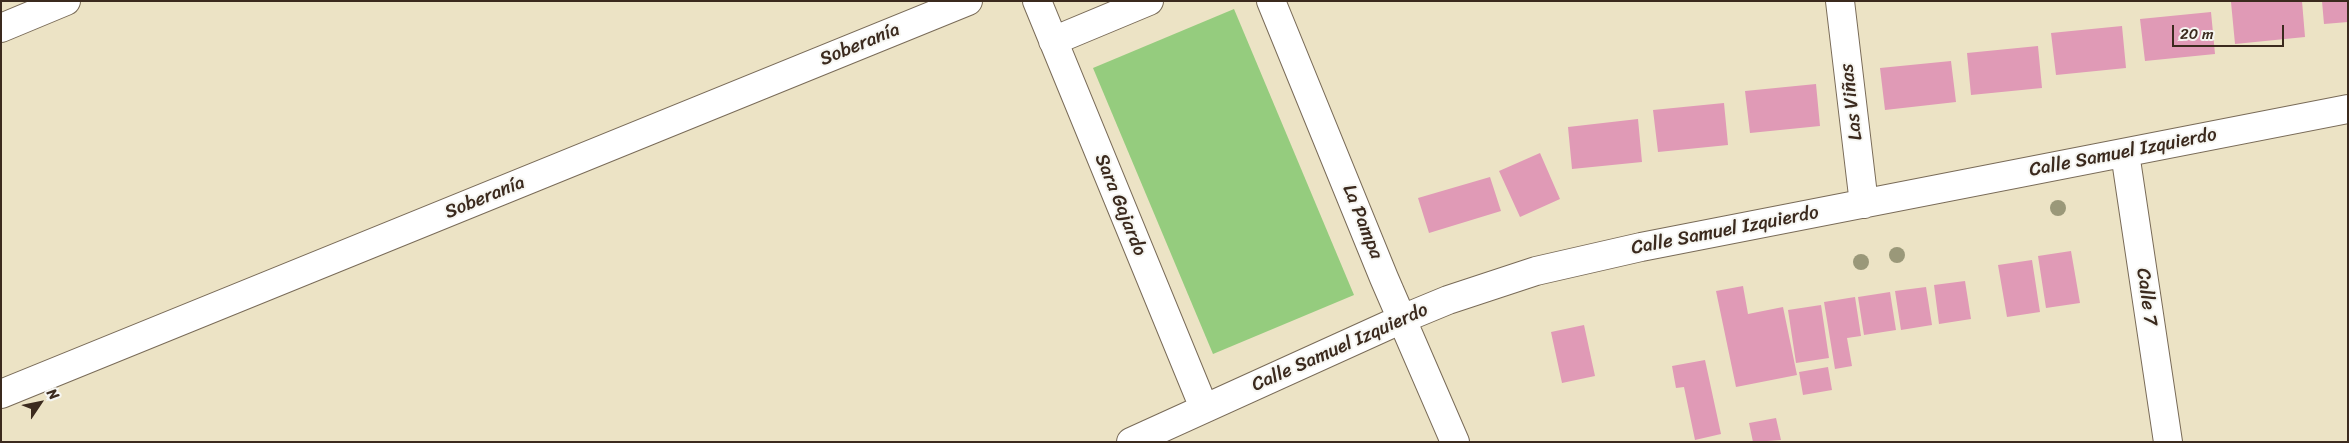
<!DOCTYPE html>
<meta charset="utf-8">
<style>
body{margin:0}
#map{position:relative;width:2349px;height:443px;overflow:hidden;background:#ece3c5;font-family:Sriracha,sans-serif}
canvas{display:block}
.frame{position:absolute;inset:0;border:2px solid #3b2a1e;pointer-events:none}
.north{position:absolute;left:15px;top:378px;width:50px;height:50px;-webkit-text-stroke:4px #f6f6f2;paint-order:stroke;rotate:56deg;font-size:14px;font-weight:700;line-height:20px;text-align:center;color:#3b2a1e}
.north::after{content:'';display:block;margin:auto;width:18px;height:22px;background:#3b2a1e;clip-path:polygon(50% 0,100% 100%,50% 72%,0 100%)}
.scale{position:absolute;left:2172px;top:25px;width:112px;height:22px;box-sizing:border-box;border:2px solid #3b2a1e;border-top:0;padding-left:6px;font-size:15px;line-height:18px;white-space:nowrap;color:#3b2a1e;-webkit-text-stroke:4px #f6f6f2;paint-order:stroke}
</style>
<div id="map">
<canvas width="2349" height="443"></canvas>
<div class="frame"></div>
<div class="north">N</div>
<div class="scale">20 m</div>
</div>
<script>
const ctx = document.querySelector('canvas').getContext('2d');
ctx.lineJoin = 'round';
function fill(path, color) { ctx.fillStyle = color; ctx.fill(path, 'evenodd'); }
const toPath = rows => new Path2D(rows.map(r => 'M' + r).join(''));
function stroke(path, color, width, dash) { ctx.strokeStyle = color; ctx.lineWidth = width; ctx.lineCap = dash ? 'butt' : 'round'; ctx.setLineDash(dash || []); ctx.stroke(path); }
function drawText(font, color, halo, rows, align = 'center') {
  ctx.font = font + ' Sriracha,sans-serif'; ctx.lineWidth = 4; ctx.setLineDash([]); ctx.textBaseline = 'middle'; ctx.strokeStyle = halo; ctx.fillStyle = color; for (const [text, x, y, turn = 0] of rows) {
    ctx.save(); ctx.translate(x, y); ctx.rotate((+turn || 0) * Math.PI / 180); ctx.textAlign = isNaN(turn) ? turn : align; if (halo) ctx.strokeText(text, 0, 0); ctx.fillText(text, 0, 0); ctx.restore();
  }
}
fill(toPath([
 [1234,9,1354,295,1213,354,1093,68]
]), '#95cc7e');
fill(toPath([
 [2243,1,2302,1,2305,37,2235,44,2231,2],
 [2322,1,2348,1,2348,22,2324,24],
 [2211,12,2215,54,2145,61,2140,19],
 [2122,26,2126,68,2056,75,2051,33],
 [2038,46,2042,88,1971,95,1967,53],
 [1951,61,1956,102,1885,110,1880,68],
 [1816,84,1820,126,1750,133,1745,91],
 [1724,103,1728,145,1658,152,1653,110],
 [1638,119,1642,162,1572,169,1568,127],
 [1540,153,1560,199,1520,217,1499,171],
 [1490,177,1501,211,1429,233,1418,198],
 [2071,251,2080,303,2046,308,2038,256],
 [2032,260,2040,312,2007,317,1998,265],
 [1965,281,1971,319,1939,324,1934,285],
 [1743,286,1748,314,1783,307,1797,375,1736,387,1716,291],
 [1926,287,1932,325,1901,330,1895,291],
 [1890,292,1896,330,1864,335,1858,297],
 [1855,297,1861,336,1847,338,1852,366,1835,369,1824,302],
 [1821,305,1829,358,1796,363,1788,310],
 [1584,325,1595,376,1562,383,1551,332],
 [1705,360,1721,434,1695,440,1684,387,1676,388,1672,366],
 [1828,367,1832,390,1803,395,1799,372],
 [1776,418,1781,440,1753,442,1749,423]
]), '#e09ab6');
const minor = toPath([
 [1037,1,1204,408],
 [1271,1,1384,278,1455,442],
 [1840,1,1864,204],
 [1,28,66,1],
 [1053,41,1149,1],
 [2125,153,2168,442],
 [1,394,968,1],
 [1131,442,1402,319,1448,300,1536,271,1641,247,2348,109]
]);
stroke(minor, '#796b58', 30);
stroke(minor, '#fff', 28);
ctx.fillStyle = '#9a9879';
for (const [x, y] of [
 [2058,208],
 [1897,255],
 [1861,262]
]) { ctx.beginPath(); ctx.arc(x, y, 8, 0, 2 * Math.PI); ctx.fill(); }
drawText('19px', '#3b2a1e', '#f6f6f2', [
 ["Soberanía",860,45,-22],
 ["Las Viñas",1852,102,-97],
 ["Calle Samuel Izquierdo",2123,153,-11],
 ["Soberanía",485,198,-22],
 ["Sara Gajardo",1120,205,68],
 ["La Pampa",1362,222,68],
 ["Calle Samuel Izquierdo",1725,231,-11],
 ["Calle 7",2146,297,82],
 ["Calle Samuel Izquierdo",1340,348,-24]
]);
</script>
